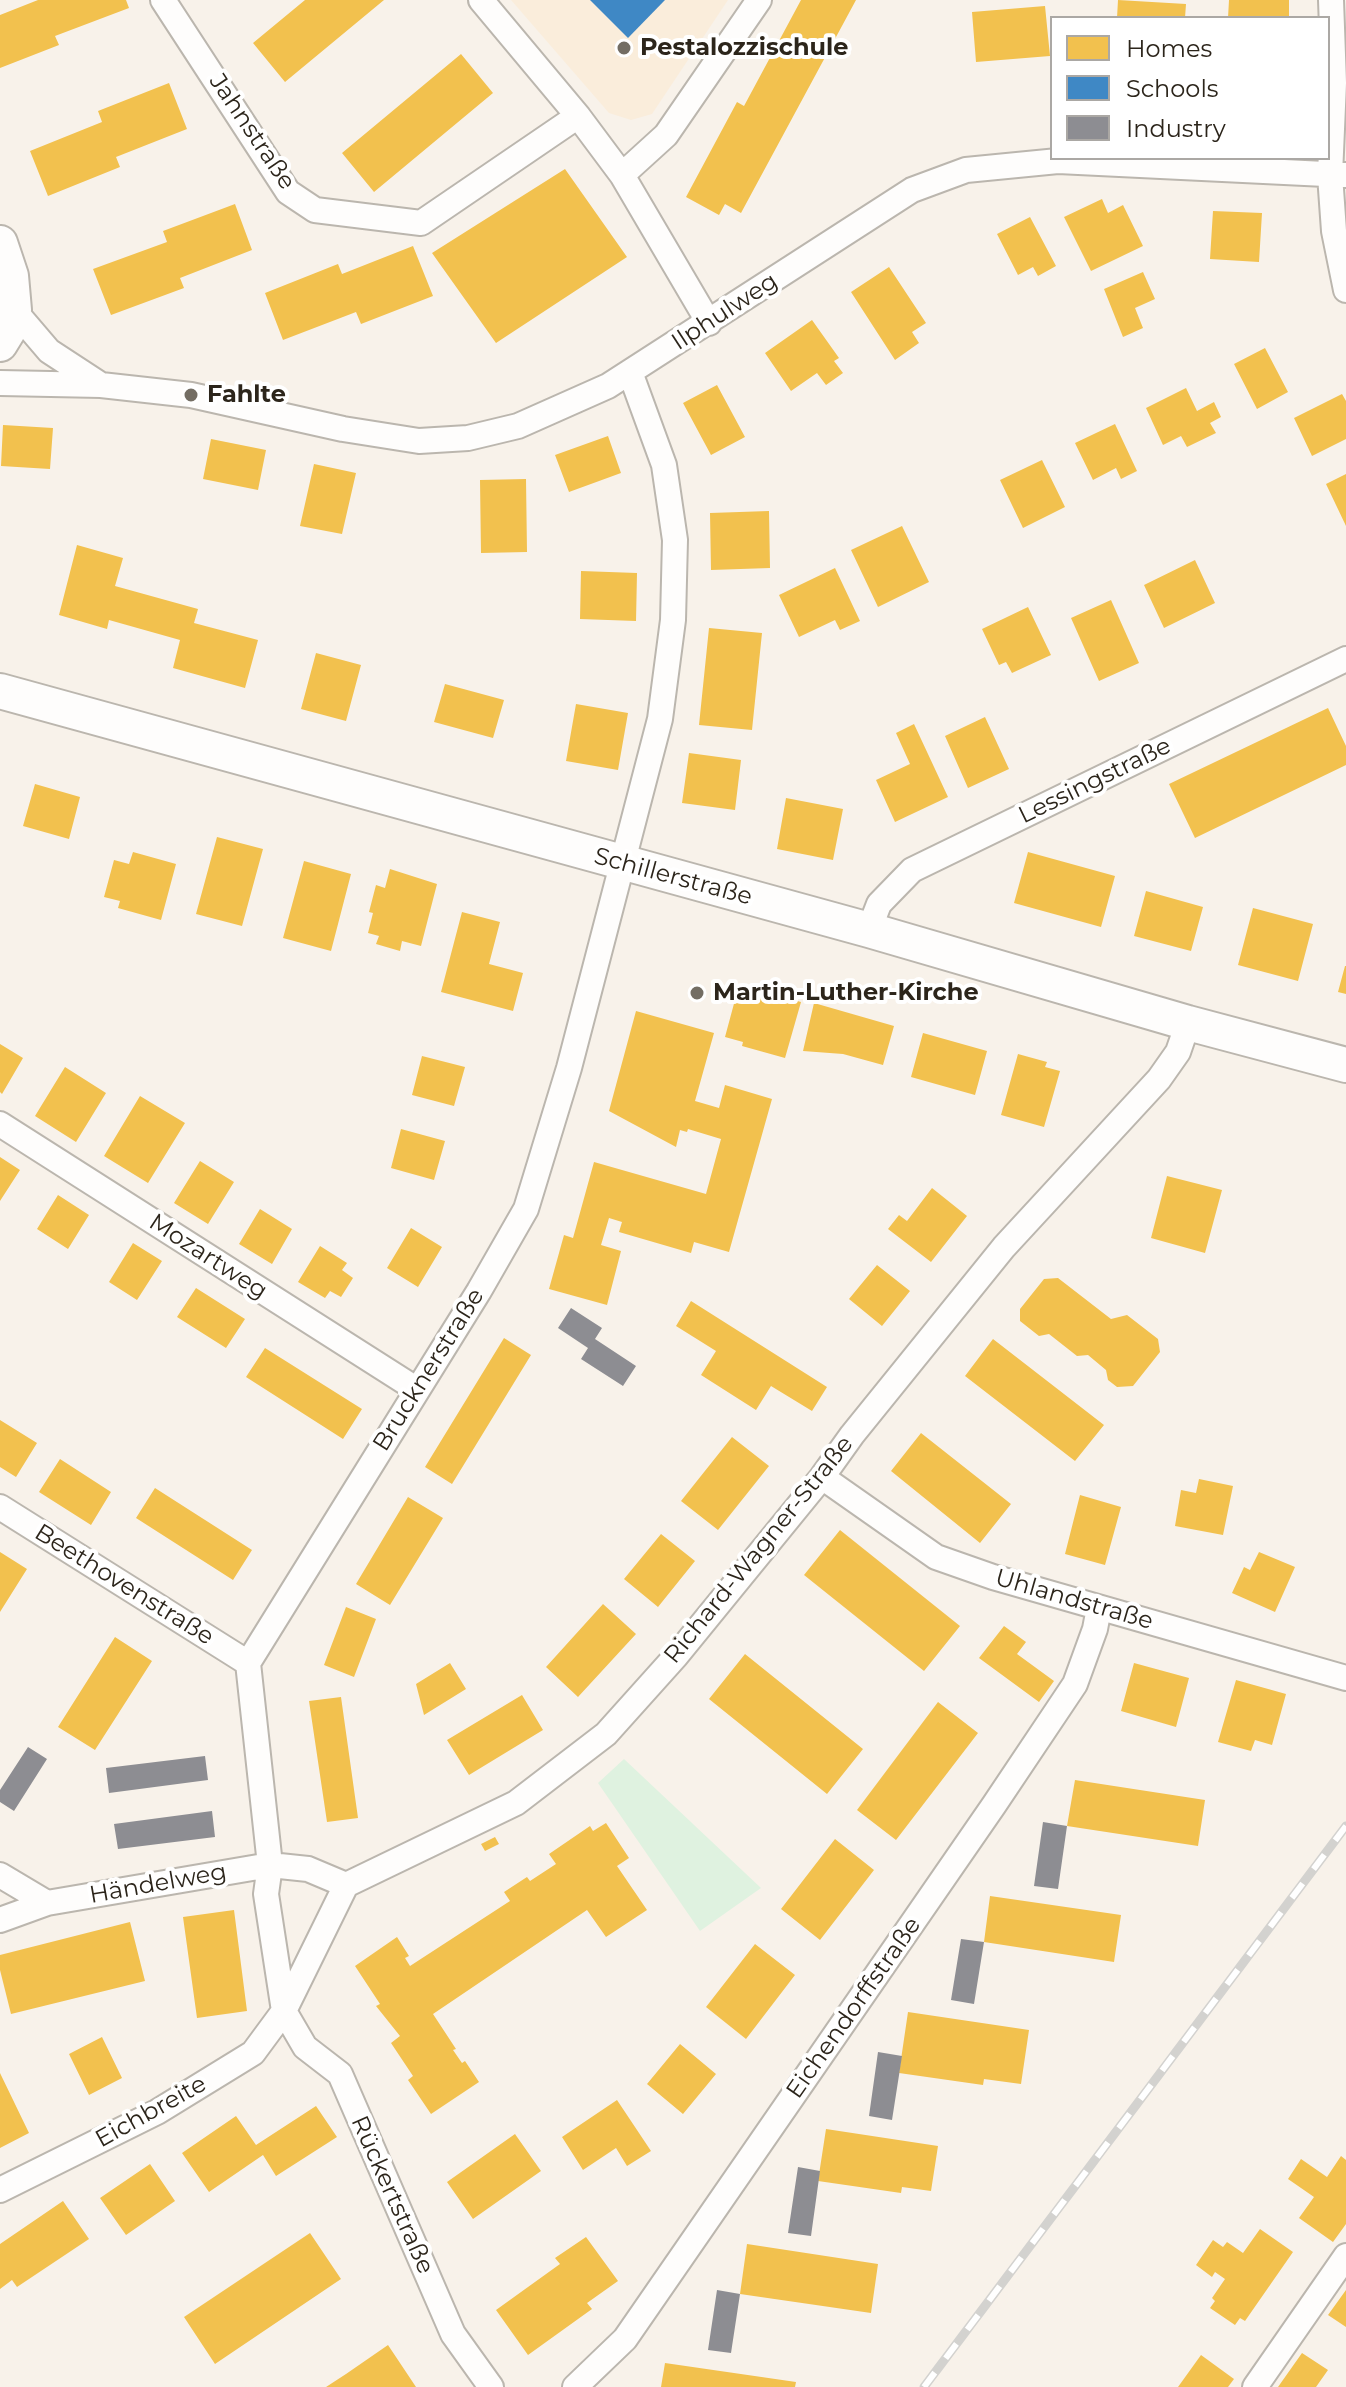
<!DOCTYPE html>
<meta charset="utf-8">
<style>
body{margin:0}
#map{position:relative;width:1346px;height:2387px;overflow:hidden;background:#f8f2ea;font-family:Montserrat,sans-serif}
canvas{display:block}
.legend{position:absolute;left:1050px;top:16px;width:280px;height:144px;box-sizing:border-box;background:#fff;border:2px solid #aba8a4;margin:0;padding:10px 14px;list-style:none;font-size:24px;color:#2c251b}
.legend li{display:flex;align-items:center;gap:16px;height:40px}
.legend b{width:40px;border:2px solid #aba8a4}
</style>
<div id="map">
<canvas width="1346" height="2387"></canvas>
<ul class="legend">
<li><b style="height:22px;background:#f2c14e"></b>Homes</li>
<li><b style="height:22px;background:#3f88c5"></b>Schools</li>
<li><b style="height:22px;background:#8d8d92"></b>Industry</li>
</ul>
</div>
<script>
const ctx = document.querySelector('canvas').getContext('2d');
ctx.lineJoin = 'round';
function fill(path, color) { ctx.fillStyle = color; ctx.fill(path, 'evenodd'); }
const toPath = rows => new Path2D(rows.map(r => 'M' + r).join(''));
function stroke(path, color, width, dash) { ctx.strokeStyle = color; ctx.lineWidth = width; ctx.lineCap = dash ? 'butt' : 'round'; ctx.setLineDash(dash || []); ctx.stroke(path); }
function drawText(font, color, halo, rows, align = 'center') {
  ctx.font = font + ' Montserrat,sans-serif'; ctx.lineWidth = 8; ctx.setLineDash([]); ctx.textBaseline = 'middle'; ctx.strokeStyle = halo; ctx.fillStyle = color; for (const [text, x, y, turn = 0] of rows) {
    ctx.save(); ctx.translate(x, y); ctx.rotate((+turn || 0) * Math.PI / 180); ctx.textAlign = isNaN(turn) ? turn : align; if (halo) ctx.strokeText(text, 0, 0); ctx.fillText(text, 0, 0); ctx.restore();
  }
}
fill(toPath([
 [511,0,728,0,652,114,631,120,609,113]
]), '#faeddb');
fill(toPath([
 [624,1759,761,1888,700,1931,598,1783]
]), '#dff2e0');
fill(toPath([
 [38,0,126,0,129,8,55,36,59,45,0,68,0,15],
 [305,0,384,0,285,82,253,43],
 [801,0,856,0,741,213,725,204,719,215,686,197,737,102,744,106],
 [1118,0,1186,4,1185,18,1117,18],
 [1229,0,1289,0,1289,18,1228,18],
 [1045,6,1050,56,976,62,972,12],
 [461,54,493,93,374,192,342,153],
 [169,83,187,129,116,157,120,167,48,196,30,151,102,122,98,111],
 [565,169,627,257,496,343,432,253],
 [1102,199,1108,213,1123,205,1143,246,1091,271,1064,217],
 [235,204,252,250,180,278,184,288,111,315,93,269,167,242,163,231],
 [1213,211,1262,213,1259,262,1210,259],
 [1030,217,1056,266,1038,276,1033,267,1018,275,997,234],
 [413,246,433,296,361,324,356,312,283,340,265,293,338,264,342,274],
 [889,267,926,323,912,332,919,343,895,360,851,292],
 [1143,272,1155,299,1135,308,1143,328,1123,337,1104,289],
 [812,320,839,358,834,361,843,373,826,385,817,373,791,391,765,353],
 [1265,348,1288,392,1257,409,1234,364],
 [717,385,745,437,711,455,683,403],
 [1186,388,1197,411,1214,402,1221,417,1210,423,1216,433,1187,447,1181,436,1163,445,1146,408],
 [1342,394,1346,401,1346,439,1312,456,1294,418],
 [1115,424,1137,471,1121,479,1116,468,1093,480,1075,443],
 [3,425,53,428,50,469,1,466],
 [608,436,621,473,569,492,555,455],
 [211,439,266,450,258,490,203,479],
 [1042,460,1065,507,1023,528,1000,480],
 [314,464,356,473,342,534,300,526],
 [1346,474,1346,526,1326,484],
 [526,479,527,552,481,553,480,480],
 [769,511,770,568,711,570,710,513],
 [902,526,929,582,878,607,851,550],
 [77,545,123,558,115,586,198,609,194,623,258,640,245,688,173,668,180,640,109,620,107,629,59,615],
 [1195,560,1215,603,1164,628,1144,585],
 [835,568,860,621,840,630,835,620,799,637,779,595],
 [581,571,637,573,636,621,580,619],
 [1111,600,1139,663,1099,681,1071,618],
 [1028,607,1051,655,1012,673,1006,662,999,665,982,629],
 [709,628,762,633,752,730,699,725],
 [316,653,361,665,346,721,301,709],
 [445,684,504,700,493,738,434,722],
 [576,704,628,713,618,770,566,761],
 [1328,708,1346,746,1346,765,1195,838,1169,784],
 [985,717,1009,769,968,788,945,736],
 [914,724,948,797,895,822,876,780,910,764,896,733],
 [689,753,741,760,735,810,682,803],
 [35,784,80,797,69,839,23,826],
 [786,798,843,809,833,860,777,849],
 [217,837,263,849,242,926,196,914],
 [133,852,176,864,161,920,118,908,120,901,104,897,114,860,129,864],
 [1028,852,1115,876,1101,927,1014,903],
 [304,861,351,874,331,951,283,938],
 [390,869,437,884,421,946,402,941,400,951,376,944,379,936,368,933,373,913,369,912,376,885,385,888],
 [1146,891,1203,907,1191,951,1134,936],
 [1253,908,1313,924,1298,981,1238,965],
 [462,912,500,922,489,964,523,973,513,1011,441,992],
 [1345,966,1346,966,1346,994,1338,992],
 [739,985,801,1002,785,1058,742,1046,743,1042,725,1037],
 [814,1003,894,1026,883,1065,843,1054,803,1051],
 [636,1011,714,1033,695,1101,719,1108,725,1085,772,1099,729,1252,694,1242,691,1253,619,1232,622,1222,609,1218,601,1245,621,1251,607,1305,549,1289,564,1235,573,1238,594,1162,706,1194,721,1139,688,1129,687,1132,680,1130,676,1147,609,1111],
 [923,1033,987,1051,975,1095,911,1077],
 [0,1044,23,1058,2,1094,0,1092],
 [1018,1054,1047,1062,1045,1067,1060,1071,1044,1127,1001,1115],
 [422,1056,465,1067,454,1106,412,1095],
 [65,1067,106,1093,76,1142,35,1116],
 [140,1096,185,1123,148,1183,104,1156],
 [401,1129,445,1141,434,1180,391,1168],
 [0,1157,20,1170,0,1201],
 [200,1161,234,1182,208,1224,174,1203],
 [1167,1176,1222,1190,1205,1253,1151,1238],
 [932,1188,967,1216,931,1262,888,1229,899,1215,907,1221],
 [58,1195,89,1215,68,1249,37,1229],
 [260,1209,292,1229,272,1264,239,1244],
 [411,1228,442,1247,418,1287,387,1268],
 [133,1243,162,1261,137,1300,109,1282],
 [320,1246,347,1263,342,1270,353,1278,341,1297,330,1291,325,1298,298,1282],
 [877,1265,910,1291,882,1326,849,1299],
 [1058,1278,1111,1319,1127,1315,1158,1339,1160,1352,1133,1386,1117,1387,1108,1380,1106,1370,1088,1355,1077,1356,1049,1334,1039,1336,1020,1321,1020,1309,1044,1279],
 [196,1288,245,1319,226,1348,177,1317],
 [691,1301,827,1387,812,1411,771,1386,756,1410,701,1375,716,1351,676,1326],
 [504,1338,531,1355,452,1484,425,1467],
 [993,1339,1104,1425,1075,1461,965,1376],
 [265,1348,362,1409,343,1439,246,1377],
 [0,1420,37,1443,16,1477,0,1467],
 [921,1433,1011,1504,980,1543,891,1471],
 [732,1437,769,1466,718,1530,681,1501],
 [60,1459,111,1492,91,1525,39,1492],
 [1199,1479,1233,1486,1223,1535,1175,1526,1181,1490,1196,1493],
 [155,1488,252,1550,233,1580,136,1518],
 [1080,1495,1121,1507,1105,1565,1065,1554],
 [408,1497,443,1518,390,1605,356,1584],
 [840,1530,960,1626,924,1671,804,1575],
 [661,1534,695,1561,658,1607,624,1579],
 [0,1552,27,1569,0,1612],
 [1259,1552,1295,1567,1275,1612,1232,1593,1244,1567,1250,1570],
 [603,1604,636,1634,578,1697,546,1667],
 [346,1607,376,1619,354,1677,324,1665],
 [1004,1626,1026,1642,1017,1654,1054,1681,1039,1702,979,1658],
 [115,1637,152,1661,95,1750,58,1727],
 [745,1654,863,1749,827,1794,709,1699],
 [450,1663,466,1689,424,1715,416,1684],
 [1134,1663,1189,1678,1176,1727,1121,1711],
 [1236,1680,1286,1694,1272,1745,1255,1740,1251,1751,1218,1742],
 [522,1695,543,1730,469,1775,447,1740],
 [341,1697,358,1818,327,1822,309,1701],
 [938,1702,978,1733,896,1840,857,1810],
 [1075,1780,1205,1800,1198,1846,1067,1826],
 [606,1823,629,1858,617,1866,647,1910,606,1937,587,1910,433,2014,456,2049,453,2050,462,2063,465,2061,479,2082,431,2114,408,2080,413,2076,391,2043,400,2036,376,2006,380,2004,355,1966,397,1937,409,1956,405,1958,410,1966,510,1901,504,1892,527,1877,530,1881,556,1864,549,1854,590,1826,593,1831],
 [495,1837,499,1844,485,1851,481,1844],
 [835,1839,874,1870,820,1940,781,1909],
 [990,1896,1121,1915,1114,1962,984,1942],
 [234,1910,247,2011,197,2018,183,1917],
 [130,1922,145,1981,11,2014,0,1970,0,1955],
 [755,1944,795,1975,746,2039,706,2007],
 [908,2012,1029,2030,1021,2084,984,2079,983,2085,899,2073],
 [102,2037,122,2078,89,2095,69,2054],
 [680,2044,716,2074,683,2114,647,2084],
 [0,2073,29,2133,0,2148],
 [617,2100,651,2151,627,2166,616,2148,583,2170,562,2137],
 [316,2106,337,2137,276,2176,263,2155,209,2192,182,2153,236,2116,256,2145],
 [826,2129,938,2146,931,2191,902,2187,901,2193,818,2181],
 [515,2134,541,2171,473,2219,447,2182],
 [1341,2156,1346,2160,1346,2224,1333,2242,1299,2218,1314,2197,1288,2179,1301,2159,1327,2177],
 [150,2164,175,2201,126,2235,100,2198],
 [63,2201,89,2239,17,2287,12,2280,0,2289,0,2244],
 [1260,2229,1293,2252,1245,2321,1240,2318,1235,2325,1210,2308,1215,2301,1212,2298,1225,2279,1215,2272,1212,2277,1196,2265,1213,2240,1223,2247,1227,2242,1243,2253],
 [310,2233,341,2279,215,2364,184,2317],
 [586,2237,618,2281,587,2303,592,2309,528,2355,496,2310,560,2264,555,2258],
 [747,2244,878,2264,871,2313,740,2294],
 [1346,2290,1346,2327,1328,2315],
 [388,2345,416,2387,326,2387,346,2374],
 [1302,2353,1328,2370,1316,2387,1278,2387],
 [1201,2355,1234,2379,1228,2387,1178,2387],
 [665,2363,796,2382,795,2387,661,2387]
]), '#f2c14e');
fill(toPath([
 [590,0,665,0,628,38]
]), '#3f88c5');
fill(toPath([
 [571,1308,602,1328,595,1339,636,1366,623,1386,581,1359,588,1348,558,1328],
 [28,1747,47,1759,14,1811,0,1802,0,1790],
 [205,1756,208,1780,109,1793,106,1768],
 [212,1811,215,1837,118,1849,114,1824],
 [1043,1822,1067,1826,1058,1889,1034,1886],
 [961,1939,984,1942,974,2004,951,2000],
 [878,2052,902,2056,892,2120,869,2116],
 [798,2167,820,2171,811,2236,788,2233],
 [717,2290,740,2294,731,2353,708,2350]
]), '#8d8d92');
const minor = toPath([
 [163,0,288,192,315,210,421,223,578,116],
 [481,0,578,116,622,175,709,323],
 [1331,0,1334,83,1330,175,1334,231,1346,290],
 [622,175,666,135,759,0],
 [14,310,49,351,101,385],
 [0,383,101,385,191,395,343,429,419,441,468,438,518,426,608,386,912,190,966,170,1058,161,1346,175],
 [869,930,879,904,912,870,1346,659],
 [0,1124,416,1389],
 [822,1477,936,1557,993,1577,1346,1678],
 [0,1507,248,1663],
 [0,1875,47,1903],
 [346,1885,308,1869,270,1865,248,1663,479,1291,526,1209,569,1068,660,719,673,620,675,540,664,465,630,372],
 [0,1920,47,1903,270,1865,266,1894,284,2011,305,2047,340,2074,453,2334,491,2387],
 [0,2190,157,2112,253,2053,284,2011,346,1885,516,1803,606,1734,676,1656,822,1477,852,1435,1004,1247,1159,1079,1178,1052,1188,1023],
 [575,2387,625,2339,994,1805,1075,1684,1095,1629,1099,1608],
 [1255,2387,1346,2256]
]);
const secondary = toPath([
 [0,243,11,276,14,310,8,331,0,344],
 [0,691,869,930,1188,1023,1346,1065]
]);
stroke(minor, '#bbb6ae', 28);
stroke(secondary, '#bbb6ae', 38);
stroke(minor, '#fefdfc', 24);
stroke(secondary, '#fefdfc', 34);
const rail = toPath([
 [924,2387,1346,1826]
]);
stroke(rail, '#d3d2cf', 9);
stroke(rail, '#fff', 6, [18]);
for (const [x, y, r, color] of [
 [624,48,8,"#736d63"],
 [191,395,8,"#736d63"],
 [697,993,8,"#736d63"]
]) { const dot = new Path2D(); dot.arc(x, y, r, 0, 2 * Math.PI); ctx.fillStyle = color; ctx.fill(dot); stroke(dot, '#fff', 3); }
drawText('bold 24px', '#2c251b', '#fff', [
 ["Pestalozzischule",640,48],
 ["Fahlte",207,395],
 ["Martin-Luther-Kirche",713,993]
], 'left');
drawText('24px', '#2c251b', '#fff', [
 ["Jahnstraße",252,132,56],
 ["Ilphulweg",725,312,-33],
 ["Lessingstraße",1095,781,-26],
 ["Schillerstraße",673,877,15],
 ["Mozartweg",208,1257,33],
 ["Brucknerstraße",429,1370,-58],
 ["Richard-Wagner-Straße",759,1550,-51],
 ["Beethovenstraße",124,1585,32],
 ["Uhlandstraße",1074,1600,16],
 ["Händelweg",158,1884,-10],
 ["Eichendorffstraße",854,2008,-55],
 ["Eichbreite",151,2112,-29],
 ["Rückertstraße",392,2195,66]
]);
</script>
